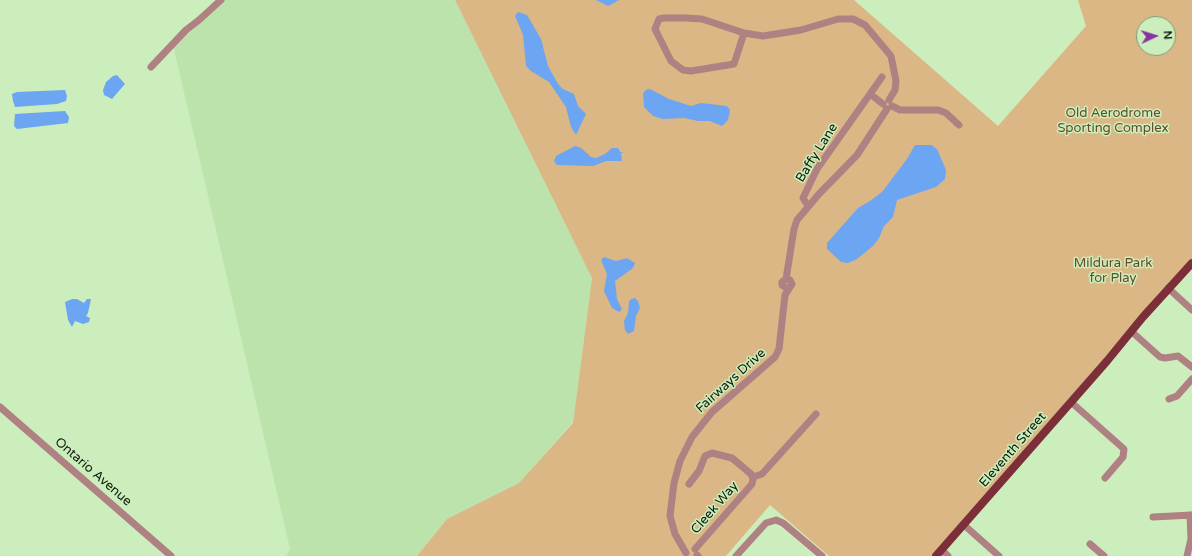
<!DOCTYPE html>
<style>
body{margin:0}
#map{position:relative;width:1192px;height:556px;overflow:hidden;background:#cceebd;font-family:"Varela Round",sans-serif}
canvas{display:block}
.north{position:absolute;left:1136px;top:16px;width:40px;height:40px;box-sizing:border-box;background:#cceebd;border:1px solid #819a75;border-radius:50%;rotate:86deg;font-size:11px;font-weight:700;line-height:16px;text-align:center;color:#101c0a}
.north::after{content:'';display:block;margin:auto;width:14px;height:18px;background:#8634a4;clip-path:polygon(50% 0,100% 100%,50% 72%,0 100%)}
</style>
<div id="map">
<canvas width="1192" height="556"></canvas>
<div class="north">N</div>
</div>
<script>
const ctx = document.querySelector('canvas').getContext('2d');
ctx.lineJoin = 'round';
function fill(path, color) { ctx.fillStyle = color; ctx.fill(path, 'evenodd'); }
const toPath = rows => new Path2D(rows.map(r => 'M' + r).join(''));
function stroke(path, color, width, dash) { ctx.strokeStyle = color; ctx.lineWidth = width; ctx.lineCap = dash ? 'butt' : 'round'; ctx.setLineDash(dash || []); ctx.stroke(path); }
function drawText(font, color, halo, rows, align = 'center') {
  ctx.font = font + ' "Varela Round",sans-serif'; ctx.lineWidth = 3; ctx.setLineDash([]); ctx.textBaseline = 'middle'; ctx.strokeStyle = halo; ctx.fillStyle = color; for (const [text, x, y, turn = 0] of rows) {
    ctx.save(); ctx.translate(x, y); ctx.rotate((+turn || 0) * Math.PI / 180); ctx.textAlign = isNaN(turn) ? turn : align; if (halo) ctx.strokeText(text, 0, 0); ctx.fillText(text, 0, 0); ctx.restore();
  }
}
fill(toPath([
 [217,0,455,0,592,277,573,422,519,483,447,519,417,556,286,556,290,549,173,45]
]), '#bde3ac');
fill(toPath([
 [455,0,854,0,998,126,1086,26,1078,0,1192,0,1192,258,931,556,829,556,770,505,726,556,417,556,447,519,519,483,573,423,592,278],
 [1144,24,1168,24,1168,48,1144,48]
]), '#dab784');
fill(toPath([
 [596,0,619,0,608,6],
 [518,12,527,15,541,39,548,66,558,84,563,89,574,94,578,106,586,114,576,135,571,127,566,107,549,82,531,71,526,66,523,35,515,16],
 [117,75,125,84,112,99,104,95,103,90,106,82,113,76],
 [647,89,650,89,669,99,691,106,701,103,727,106,730,110,728,120,722,126,710,121,698,121,684,118,663,119,653,116,644,107,643,93],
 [65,90,67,96,66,101,57,104,15,107,13,101,12,94,17,92],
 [65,111,69,117,68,123,17,129,14,126,15,114],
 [915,145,931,145,937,149,946,170,945,179,936,187,897,200,893,217,884,226,879,238,873,246,857,259,848,263,841,262,827,249,827,243,858,208,870,201,882,192,907,159],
 [575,146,581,148,591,157,596,158,605,154,612,148,618,148,620,152,624,152,621,153,622,161,606,161,593,166,557,165,554,161,556,156],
 [604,257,616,261,627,258,635,263,633,268,615,281,617,299,622,309,619,312,612,308,604,291,607,274,601,260],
 [635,298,638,301,640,308,636,316,634,331,628,334,625,330,624,321,628,313,629,302,631,299],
 [72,299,77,299,84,303,87,299,91,299,88,313,86,316,90,318,89,322,83,324,75,321,72,327,68,320,65,302]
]), '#6ca5f1');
stroke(toPath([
 [744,33,734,64,691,71,683,70,671,61,655,29,659,19,664,18,686,18,702,19,744,33,763,36,801,30,838,19,853,19,865,25,891,56,896,81,895,90,889,100],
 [151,67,186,30,199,20,221,0],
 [870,94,882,77],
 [892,106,900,110,938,110,946,113,959,125],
 [808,206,803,198,817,169,870,94,883,104],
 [786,279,794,229,797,220,819,194,857,155,887,109],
 [1168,288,1192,310],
 [1131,331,1160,357,1165,358,1178,356,1192,367],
 [1169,399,1177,396,1192,379],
 [1071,402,1124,449,1123,457,1105,478],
 [0,407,171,556],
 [753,477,762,474,816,414],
 [689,484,699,471,705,456,712,453,732,458,751,474,753,479,752,484,695,549],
 [1153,517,1192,515],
 [964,525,999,556],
 [1090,544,1104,556],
 [942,550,948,556],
 [686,553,675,534,670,516,674,483,680,461,692,437,712,412,775,357,779,349,785,295,792,284,790,280,786,279,782,282,782,285,788,289],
 [697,555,698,556],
 [736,556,766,523,776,520,783,523,822,556],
 [1187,556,1191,539,1190,515]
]), '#af8183', 7);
stroke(toPath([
 [936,556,1107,361,1143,317,1192,263]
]), '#7c2f38', 8);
drawText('13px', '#644b26', '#cceebd', [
 ["Old Aerodrome",1113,114],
 ["Sporting Complex",1113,129],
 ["Mildura Park",1113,264],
 ["for Play",1113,279]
]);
drawText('13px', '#101c0a', '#cceebd', [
 ["Baffy Lane",817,153,-58],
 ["Fairways Drive",731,381,-42],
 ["Eleventh Street",1013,450,-49],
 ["Ontario Avenue",93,472,41],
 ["Cleek Way",715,508,-49]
]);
</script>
